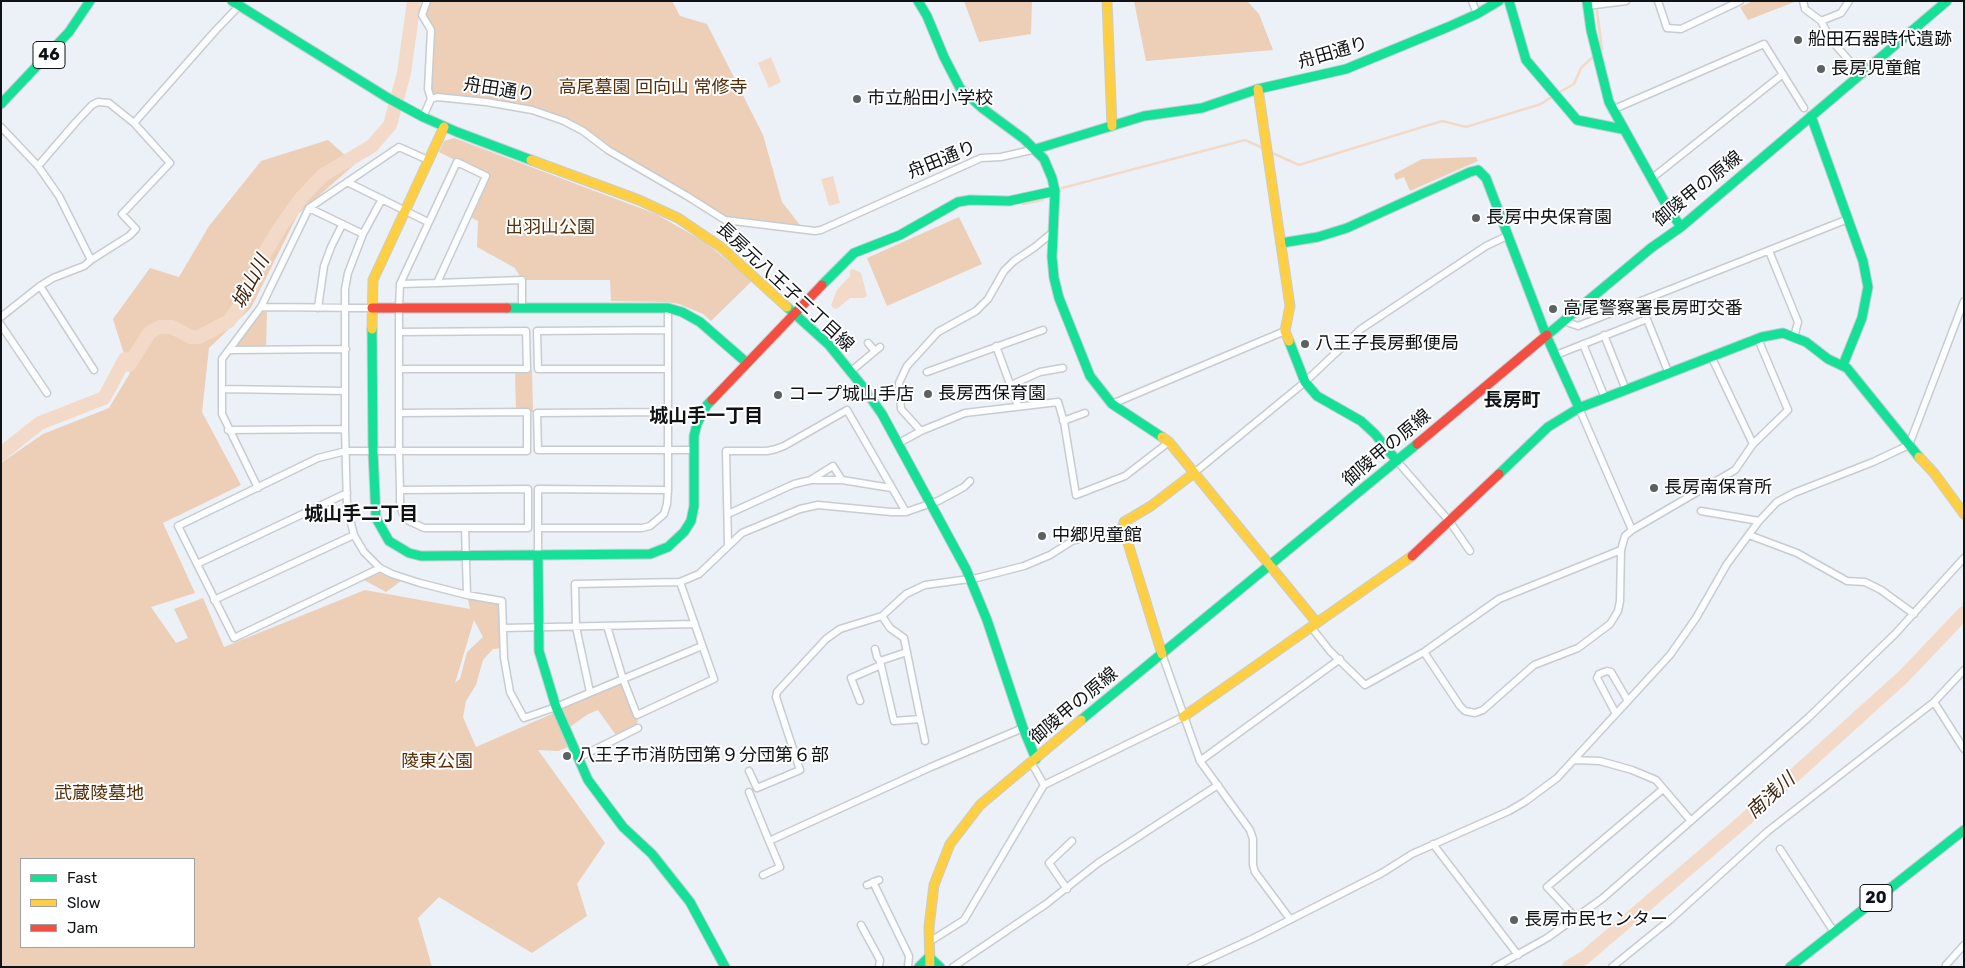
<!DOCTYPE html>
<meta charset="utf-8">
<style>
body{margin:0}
#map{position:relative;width:1965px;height:968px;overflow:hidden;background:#ebf1f6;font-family:Rubik,sans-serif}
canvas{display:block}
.frame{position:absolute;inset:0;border:2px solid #0f1316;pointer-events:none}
.legend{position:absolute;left:20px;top:858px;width:175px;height:90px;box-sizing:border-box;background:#fff;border:1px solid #9fa1a2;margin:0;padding:6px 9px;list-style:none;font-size:15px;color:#0f1316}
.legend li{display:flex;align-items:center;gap:10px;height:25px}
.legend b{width:25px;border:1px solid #9fa1a2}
</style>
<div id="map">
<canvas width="1965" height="968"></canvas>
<div class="frame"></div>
<ul class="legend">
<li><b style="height:6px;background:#16e098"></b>Fast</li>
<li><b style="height:6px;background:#ffcf43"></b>Slow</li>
<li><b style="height:6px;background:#f24e42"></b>Jam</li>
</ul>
</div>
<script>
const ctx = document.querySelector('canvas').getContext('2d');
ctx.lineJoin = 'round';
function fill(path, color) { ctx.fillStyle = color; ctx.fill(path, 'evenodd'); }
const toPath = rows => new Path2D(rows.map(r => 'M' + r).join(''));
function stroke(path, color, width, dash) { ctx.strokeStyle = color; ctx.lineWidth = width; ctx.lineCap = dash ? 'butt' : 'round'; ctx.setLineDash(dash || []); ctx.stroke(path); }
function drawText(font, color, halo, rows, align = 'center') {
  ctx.font = font + ' Rubik,"Noto Sans JP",sans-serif'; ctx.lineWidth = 4; ctx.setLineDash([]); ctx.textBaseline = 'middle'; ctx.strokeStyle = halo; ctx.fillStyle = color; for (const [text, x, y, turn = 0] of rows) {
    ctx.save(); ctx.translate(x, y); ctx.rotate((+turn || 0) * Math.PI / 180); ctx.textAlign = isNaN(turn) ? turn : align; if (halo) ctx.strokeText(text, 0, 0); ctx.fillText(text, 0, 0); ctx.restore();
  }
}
fill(toPath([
 [428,1,672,1,680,16,707,24,763,135,782,202,803,229,725,220,583,131,532,110,430,95,433,29,425,14],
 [964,1,1032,1,1031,34,979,42],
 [1134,1,1247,1,1259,14,1273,50,1146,61],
 [1753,1,1797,1,1748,20,1740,7],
 [454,138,656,214,705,242,752,281,711,321,703,314,679,304,667,302,611,301,610,280,522,280,515,268,477,247,478,221,468,216,486,176,439,152,444,141],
 [328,140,355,164,298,214,251,308,209,348,202,412,241,485,163,523,195,593,151,607,176,643,188,638,174,609,203,598,224,647,365,590,470,609,467,595,502,601,503,648,493,649,483,660,476,685,466,701,463,717,476,747,554,713,568,747,558,751,538,750,605,843,577,884,587,916,532,953,439,897,418,918,432,967,1,967,1,463,43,434,109,408,130,373,113,319,150,268,179,277,209,226,261,161],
 [474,620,483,637,467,652,460,679,455,683],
 [21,859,194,859,194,947,21,947],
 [1476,157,1478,161,1410,191,1404,177,1396,180,1394,174,1422,159],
 [959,217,982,264,887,306,867,258],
 [257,312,267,312,266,350,230,350],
 [515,369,532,370,533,412,516,412],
 [382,572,391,577,401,581,386,592,364,580],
 [623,679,637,715,638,728,618,738,598,710,588,714,570,727,561,705]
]), '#edceb7');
fill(toPath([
 [771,57,781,82,769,88,758,63],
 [833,176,840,203,829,206,821,179],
 [853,269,861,273,867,296,864,298,850,298,837,309,833,308,831,305,837,290,850,276,850,270]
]), '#f3dac8');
stroke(toPath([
 [1597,11,1602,49],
 [1558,93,1574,84,1581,68,1593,57],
 [1270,152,1299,165,1442,121,1466,127,1541,104,1553,96],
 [1062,188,1245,140,1265,149],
 [1023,204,1043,200]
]), '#f3dac8', 2.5);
stroke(toPath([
 [1,454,40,423,104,398,125,359,129,365,150,332,160,327,172,327,191,337,199,337,229,321,245,299,256,277,261,259,281,226,302,197,323,175,372,146,390,125,404,73,414,1],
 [1569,967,1584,958,1746,819,1904,676,1964,613]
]), '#f3dac8', 14);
const street = toPath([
 [427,1,422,15,431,30,428,89,431,99],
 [1472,1,1477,14],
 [1658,1,1667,28,1681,29,1740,1],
 [1803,1,1805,9,1821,21,1831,40,1861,74],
 [1587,6,1626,1],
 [1821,21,1841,13,1849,1],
 [1612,110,1764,44,1804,108],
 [423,117,431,99,437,97,486,102,532,110,564,121,583,131,608,150,687,196,725,220,815,231,821,230,981,158,1001,157,1036,149],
 [134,123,216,30,239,6],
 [1,127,38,166,59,196,91,260,84,266,53,278,40,286,1,317],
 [38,166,76,122,92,105,98,102,109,103,134,123,170,163,122,214,136,229,129,236,91,260],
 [1651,179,1783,74],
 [347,182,428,222],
 [382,199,363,234,348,273,345,289,345,429,347,507,354,535,364,552,380,568,392,574,420,583,467,595,502,601,504,658,510,692,524,718,556,707,702,646],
 [309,208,363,234],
 [1769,251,1798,322,1794,337],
 [437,283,522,280,522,308],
 [40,286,94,370],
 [1640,302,1669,374],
 [261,307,372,308],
 [318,308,324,266,331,247,342,225],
 [1564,321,1578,326,1848,219],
 [1,325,47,393],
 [668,330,537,331,538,369,668,369],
 [399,332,526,331,527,369,399,369],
 [1604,335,1626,390],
 [868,343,875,351],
 [1583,344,1605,398],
 [996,346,1018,406],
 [230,350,346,349],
 [1556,355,1647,319],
 [1712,358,1753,444],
 [850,372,880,347],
 [927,372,1043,330],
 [1011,385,1040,372,1063,368],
 [222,389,345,391],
 [1112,404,1285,331],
 [1579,408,1632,530],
 [668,412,537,413,538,450,694,450],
 [1063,421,1085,413],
 [228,430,345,429],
 [921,431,901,409,899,383,907,366,938,332,976,311,988,299,1004,271,1014,261,1035,247,1053,232],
 [899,443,921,431,965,413,1058,402,1064,422,1076,495,1125,476,1169,442],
 [1397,461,1450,522,1470,551],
 [1194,473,1305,382,1361,329,1486,246,1507,236],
 [812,479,833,466,842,480],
 [258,488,222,414,222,359,261,307,309,208,399,147,428,160],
 [400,490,528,489,528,528,424,528,407,520,402,512,400,502,400,490,399,452,399,308,400,284,437,283,486,176,457,162,400,284],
 [1701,511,1759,521],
 [728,514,794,484,811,480,842,480,891,488],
 [465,528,467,595],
 [538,528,642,528,650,526,664,514,667,504,668,490,668,308],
 [1749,535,1797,553,1847,581,1865,582,1881,590,1914,614],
 [728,545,726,451,767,451,776,449,784,446,847,410,906,512],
 [538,556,538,489,668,490],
 [197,564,347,493],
 [380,568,234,638,178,526,318,458,346,451,527,451,527,412,399,413],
 [214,600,354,535],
 [882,616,890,628,904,638,925,741],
 [607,626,623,679,637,715,714,679,680,582],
 [1311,627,1330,651,1365,685,1424,652,1499,599,1621,550],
 [503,628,695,624],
 [875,649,877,657,880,661],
 [907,652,880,661,894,721,920,719],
 [1424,652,1460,706,1465,711,1475,713,1483,710,1534,665,1578,648,1610,624,1618,611,1620,601,1621,550,1625,536,1632,530,1735,470,1753,444,1788,410,1758,339],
 [1162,654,1200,761,1250,830,1253,839,1253,865,1255,872,1290,919],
 [590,692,576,627,575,584,680,582,699,574,742,533,800,509,818,505,891,512,906,512,938,501,964,487,970,481],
 [860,701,851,678,881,665],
 [1934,702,1964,749],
 [1616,714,1597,678,1599,674,1607,671,1611,672,1628,701],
 [578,758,638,728],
 [1574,760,1600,761,1632,770,1656,780,1691,821],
 [1200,761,1340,659],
 [1031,762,1044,785],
 [749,771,757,788,800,770,776,697,777,692,826,639,840,629,882,616,906,594,925,585,977,578,1024,566,1050,555,1072,541,1123,527],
 [749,792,769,841],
 [1433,844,1518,955],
 [1780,849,1834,932],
 [763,875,780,867,769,841,931,767,1023,728],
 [873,882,909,956,908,967],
 [867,885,879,880],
 [1067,889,1049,863,1072,841],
 [1576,918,1547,887,1663,789],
 [861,925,880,960,879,967],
 [929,942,964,920,1044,785,1183,717],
 [953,967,1046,904,1098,863,1218,785],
 [1191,967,1254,938,1382,873,1412,854,1509,811,1526,801,1557,778,1670,655,1696,618,1727,564,1759,521,1777,502,1794,493,1873,462,1909,445,1964,301],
 [1495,967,1547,938,1603,898,1808,718,1895,634,1964,558],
 [1612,967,1671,919,1768,831,1934,702,1964,670],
 [1947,967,1946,965,1964,945]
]);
const fast = toPath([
 [232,1,388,98,423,117,457,132,531,160],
 [918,1,927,16,944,57,960,88,982,108,1024,139,1044,159,1052,178,1055,191,1052,257,1054,278,1059,298,1090,376,1112,404,1162,437],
 [1509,1,1526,60,1577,120,1622,129],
 [1587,1,1591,30,1609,102,1668,208,1681,227],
 [1,104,69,32,90,1],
 [1811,116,1863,261,1868,287,1862,318,1843,365],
 [1036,149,1144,116,1202,108,1258,89,1346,69,1448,27,1477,14,1499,1],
 [1281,243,1318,237,1347,228,1470,172,1478,170,1486,178,1546,335,1579,408],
 [822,285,854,253,900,235,958,202,970,200,1009,201,1055,191],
 [787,307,829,345,863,387,882,414,966,569,987,620,1023,728,1036,759],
 [507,308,668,308,682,312,700,322,747,363],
 [372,329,373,451,376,518,389,541,409,553,421,556,650,554,668,547,684,532,691,521,694,506,694,436,697,424,707,405,712,400],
 [1547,335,1651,248,1681,227,1947,1],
 [1289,341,1305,382,1317,396,1361,421,1375,434,1397,461],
 [1499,474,1548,427,1579,408,1762,337,1783,333,1806,342,1828,359,1847,368,1919,457],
 [538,556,539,651,556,707,588,780,623,827,652,854,690,902,725,967],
 [1081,720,1417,444],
 [919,967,929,957,940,967],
 [1790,967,1964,830]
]);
const slow = toPath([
 [1107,1,1112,126],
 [1258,89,1290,306,1285,331,1289,341],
 [531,160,639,200,678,218,721,247,787,307],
 [372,329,373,280,444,127],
 [1162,437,1169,442,1317,623],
 [1919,457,1934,473,1964,514],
 [1162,654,1123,527,1124,522,1151,506,1194,473],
 [1183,717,1412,556],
 [930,967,929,927,934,885,950,844,980,805,1081,720]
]);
const jam = toPath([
 [372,308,507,308],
 [712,400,822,285],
 [1417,444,1547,335],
 [1412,556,1499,474]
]);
stroke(street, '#c7ccd0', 9);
stroke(fast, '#c7ccd0', 11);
stroke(slow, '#c7ccd0', 11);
stroke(jam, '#c7ccd0', 11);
stroke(street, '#fcfdfe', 6);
stroke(fast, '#16e098', 9);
stroke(slow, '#ffcf43', 9);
stroke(jam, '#f24e42', 9);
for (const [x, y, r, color] of [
 [1798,40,5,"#5c6164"],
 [1821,69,5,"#5c6164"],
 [857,99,5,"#5c6164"],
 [1476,218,5,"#5c6164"],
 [1553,309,5,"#5c6164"],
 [1305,344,5,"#5c6164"],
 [928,394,5,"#5c6164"],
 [778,395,5,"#5c6164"],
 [1654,488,5,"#5c6164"],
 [1042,536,5,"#5c6164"],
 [567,756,5,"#5c6164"],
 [1514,920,5,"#5c6164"]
]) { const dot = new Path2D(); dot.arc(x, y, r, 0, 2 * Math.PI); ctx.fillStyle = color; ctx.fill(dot); stroke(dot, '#fff', 2); }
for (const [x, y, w] of [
 [49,55,32],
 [1876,898,32]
]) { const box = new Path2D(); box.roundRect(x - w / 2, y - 13.5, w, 27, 4); ctx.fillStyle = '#fff'; ctx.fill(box); stroke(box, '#0f1316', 1); }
drawText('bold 16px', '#0f1316', null, [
 ["46",49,55],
 ["20",1876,898]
]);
drawText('18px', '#0f1316', '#fff', [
 ["船田石器時代遺跡",1808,40],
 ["長房児童館",1831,69],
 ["市立船田小学校",867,99],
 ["長房中央保育園",1486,218],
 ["高尾警察署長房町交番",1563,309],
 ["八王子長房郵便局",1315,344],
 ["長房西保育園",938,394],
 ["コープ城山手店",788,395],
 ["長房南保育所",1664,488],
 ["中郷児童館",1052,536],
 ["八王子市消防団第９分団第６部",577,756],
 ["長房市民センター",1524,920]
], 'left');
drawText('18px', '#0f1316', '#fff', [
 ["舟田通り",1333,53,-16],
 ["舟田通り",499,90,9],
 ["舟田通り",942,160,-22],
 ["御陵甲の原線",1698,189,-39],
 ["長房元八王子二丁目線",785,287,43],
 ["御陵甲の原線",1387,448,-40],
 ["御陵甲の原線",1074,706,-40]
]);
drawText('18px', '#562e08', '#fff', [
 ["高尾墓園 回向山 常修寺",653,88],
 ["出羽山公園",550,228],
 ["陵東公園",437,762],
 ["武蔵陵墓地",99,794]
]);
drawText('italic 19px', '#3f2611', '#fff', [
 ["城山川",251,282,-62],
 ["南浅川",1771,796,-42]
]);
drawText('bold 19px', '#0f1316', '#fff', [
 ["長房町",1512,401],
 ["城山手一丁目",706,417],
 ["城山手二丁目",361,515]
]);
</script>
